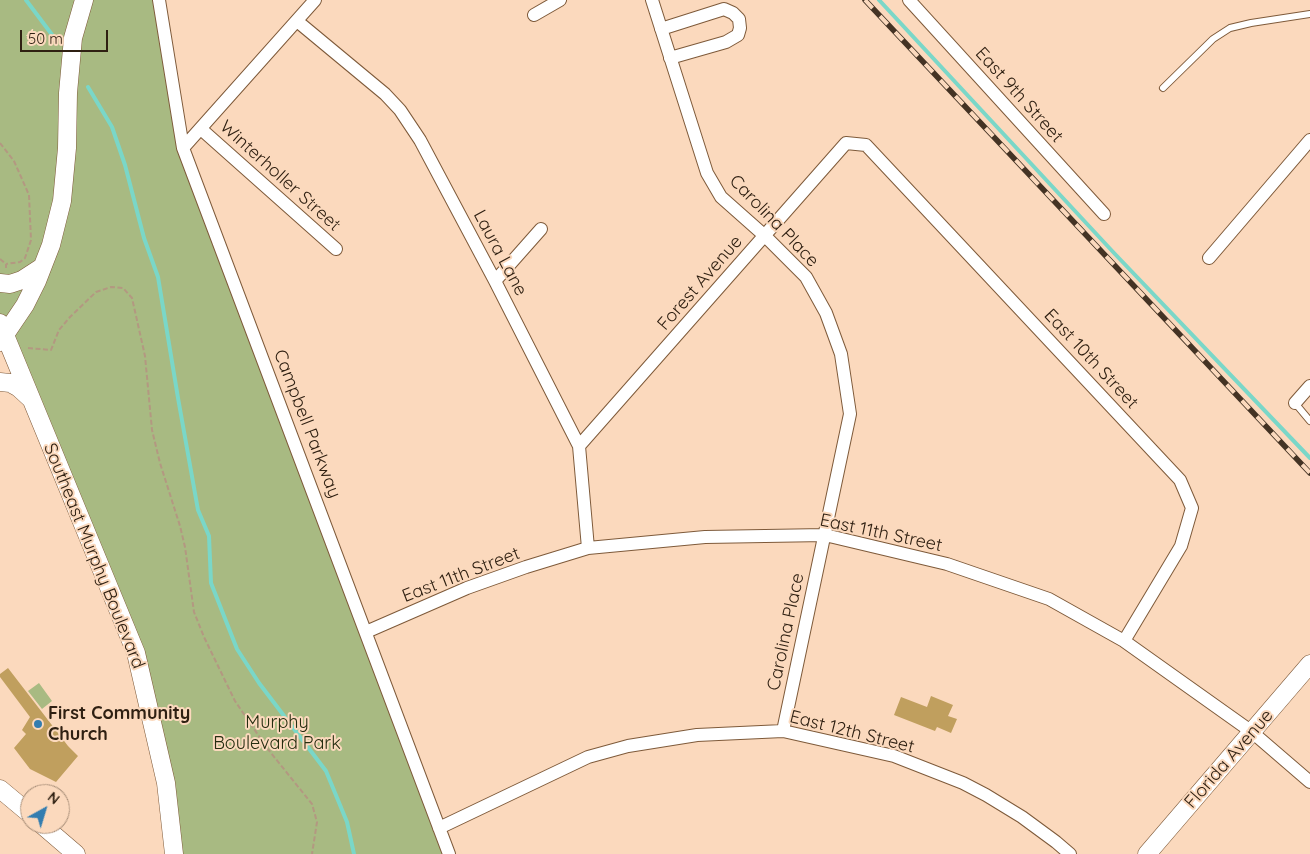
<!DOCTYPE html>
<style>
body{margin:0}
#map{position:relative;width:1310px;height:854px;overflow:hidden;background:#fbd9bd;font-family:Quicksand,sans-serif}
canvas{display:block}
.north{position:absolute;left:20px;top:784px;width:50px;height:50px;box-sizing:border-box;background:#fbd9bd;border:1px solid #a98f79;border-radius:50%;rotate:39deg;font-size:14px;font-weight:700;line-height:20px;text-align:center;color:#2f2012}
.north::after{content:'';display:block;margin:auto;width:18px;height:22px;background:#337db0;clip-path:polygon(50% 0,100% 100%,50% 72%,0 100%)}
.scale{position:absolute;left:20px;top:30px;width:88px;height:22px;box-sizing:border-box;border:2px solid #2f2012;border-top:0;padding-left:6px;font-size:15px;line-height:18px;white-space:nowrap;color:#2f2012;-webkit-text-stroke:4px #fbd9bd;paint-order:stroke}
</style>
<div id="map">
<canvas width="1310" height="854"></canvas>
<div class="north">N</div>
<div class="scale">50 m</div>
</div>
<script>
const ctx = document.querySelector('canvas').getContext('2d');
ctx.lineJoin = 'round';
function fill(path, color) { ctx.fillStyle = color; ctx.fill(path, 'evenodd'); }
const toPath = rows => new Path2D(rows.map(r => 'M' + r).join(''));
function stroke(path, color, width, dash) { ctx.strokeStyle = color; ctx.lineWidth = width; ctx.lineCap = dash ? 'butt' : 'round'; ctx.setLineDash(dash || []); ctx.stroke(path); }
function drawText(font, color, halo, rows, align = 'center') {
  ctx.font = font + ' Quicksand,sans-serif'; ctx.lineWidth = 4; ctx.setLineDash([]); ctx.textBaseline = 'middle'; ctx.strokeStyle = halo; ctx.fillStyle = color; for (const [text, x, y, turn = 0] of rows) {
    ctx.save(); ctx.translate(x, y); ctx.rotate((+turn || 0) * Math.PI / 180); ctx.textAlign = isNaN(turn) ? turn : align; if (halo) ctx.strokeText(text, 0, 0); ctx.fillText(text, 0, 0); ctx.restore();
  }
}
fill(toPath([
 [0,0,159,0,183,148,449,854,183,854,136,653,0,323],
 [39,683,52,701,42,709,28,691]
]), '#a8ba82');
stroke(toPath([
 [26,0,56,40],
 [879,0,1114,253,1310,458],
 [88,87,112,127,125,165,144,238,158,277,178,398,198,510,209,536,211,583,237,649,259,683,326,771,347,822,354,854]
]), '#7ad7c8', 4);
fill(toPath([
 [8,668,68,746,78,756,56,782,30,769,14,748,26,734,22,730,30,717,0,677,0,674],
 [931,696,953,705,948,716,957,719,951,733,937,727,935,731,894,715,901,697,927,707]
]), '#c09f5e');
const lane = toPath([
 [1163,88,1213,39,1230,28,1251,23,1310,14],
 [1295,403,1310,421]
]);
const street = toPath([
 [159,0,183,148,449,854],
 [652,0,707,173,721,197,765,236,806,277,826,313,841,354,850,414,783,731],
 [909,0,1104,214],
 [534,15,560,0],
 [297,21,385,94,400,110,420,140,495,281,579,446,588,548],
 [661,29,724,9,733,13,739,19,740,28,738,35,726,42,670,58],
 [201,129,336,249],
 [183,148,315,0],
 [1209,258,1310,140],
 [495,281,541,229],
 [1295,403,1310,386],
 [579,446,846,143,866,145,1180,480,1192,508,1181,546,1124,641],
 [366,632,467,588,526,567,588,548,705,537,825,535,947,564,1049,599,1124,641,1252,732,1310,782],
 [439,828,588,757,628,746,697,735,783,731,894,756,963,783,986,795,1022,817,1056,842,1070,854]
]);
const secondary = toPath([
 [0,283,10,284,22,280,42,267],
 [0,323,136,653,166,783,174,854],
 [0,342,25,305,37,281,51,245,62,201,67,148,68,93,73,38,84,0],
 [0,382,10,383,19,388,31,399],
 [0,789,30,814],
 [41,824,76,854],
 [1147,854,1310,664]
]);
stroke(lane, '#7e5a3a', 8);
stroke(street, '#7e5a3a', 14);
stroke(secondary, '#7e5a3a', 19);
stroke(toPath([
 [0,143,14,161,29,195,31,240,25,258,20,262,6,264],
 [0,259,6,264,6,268],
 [28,348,51,350,59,330,70,317,96,292,111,287,123,288,132,298,145,356,152,430,160,463,180,526,185,547,194,612,204,637,235,701,267,748,312,804,317,822,312,854]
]), '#b39881', 2, [5, 2.5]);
stroke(lane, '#fff', 6);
stroke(street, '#fff', 12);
stroke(secondary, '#fff', 18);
const rail = toPath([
 [865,0,1310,473]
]);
stroke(rail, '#443324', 5.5);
stroke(rail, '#fbd9bd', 4, [11]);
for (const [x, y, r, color] of [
 [38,724,5,"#337db0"]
]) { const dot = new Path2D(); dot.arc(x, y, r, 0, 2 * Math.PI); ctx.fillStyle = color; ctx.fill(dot); stroke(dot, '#fbd9bd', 2); }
drawText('18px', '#2f2012', '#fbd9bd', [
 ["East 9th Street",1019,95,48],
 ["Winterholler Street",280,176,42],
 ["Carolina Place",774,221,46],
 ["Laura Lane",500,253,62],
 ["Forest Avenue",700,283,-49],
 ["East 10th Street",1091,359,47],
 ["Campbell Parkway",307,424,69],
 ["East 11th Street",881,533,12],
 ["Southeast Murphy Boulevard",94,556,68],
 ["East 11th Street",461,575,-21],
 ["Carolina Place",786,632,-78],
 ["East 12th Street",852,732,14],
 ["Florida Avenue",1229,759,-49]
]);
drawText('bold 18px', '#2f2012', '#fbd9bd', [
 ["First Community",48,714],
 ["Church",48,735]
], 'left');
drawText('18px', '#252d10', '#fbd9bd', [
 ["Murphy",277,723],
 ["Boulevard Park",277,744]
]);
</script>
